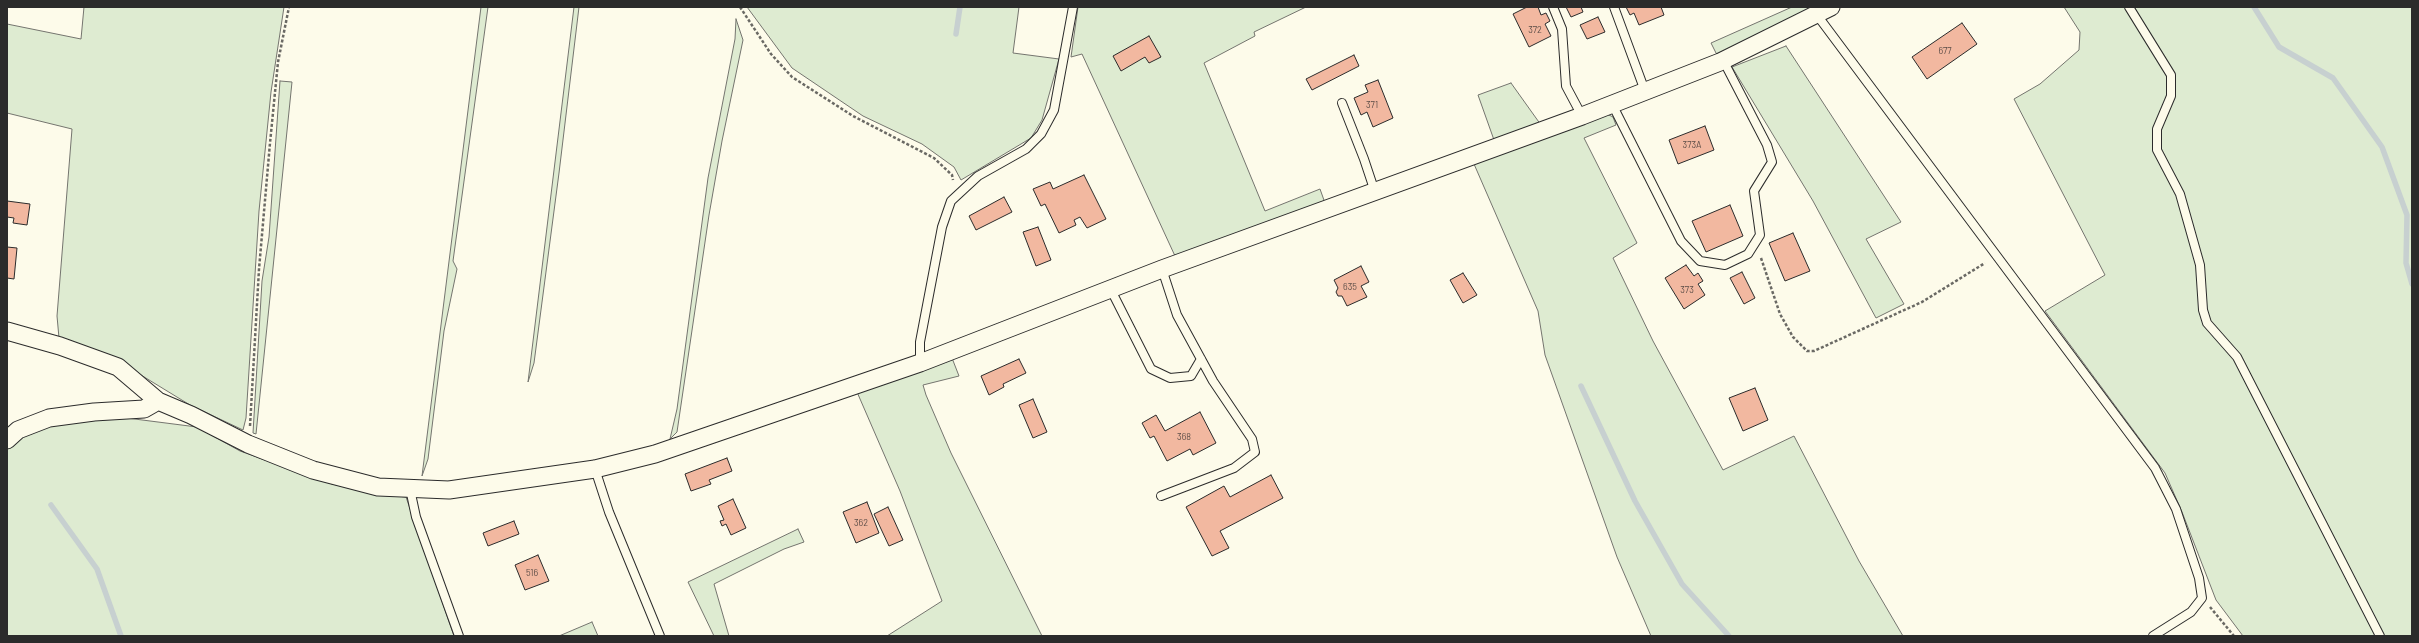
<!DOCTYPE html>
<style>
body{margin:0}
#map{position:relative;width:2419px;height:643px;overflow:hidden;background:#fdfbea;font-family:Barlow,sans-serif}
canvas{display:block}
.frame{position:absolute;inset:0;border:8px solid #2b2b2b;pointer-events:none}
</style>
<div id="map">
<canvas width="2419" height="643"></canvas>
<div class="frame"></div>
</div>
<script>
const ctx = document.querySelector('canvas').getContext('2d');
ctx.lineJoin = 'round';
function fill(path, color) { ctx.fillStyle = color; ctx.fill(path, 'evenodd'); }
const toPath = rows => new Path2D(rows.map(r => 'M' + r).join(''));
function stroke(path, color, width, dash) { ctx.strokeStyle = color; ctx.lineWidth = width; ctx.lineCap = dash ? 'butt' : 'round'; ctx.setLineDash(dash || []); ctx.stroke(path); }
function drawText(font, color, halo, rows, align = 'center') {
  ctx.font = font + ' Barlow,sans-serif'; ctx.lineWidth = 3; ctx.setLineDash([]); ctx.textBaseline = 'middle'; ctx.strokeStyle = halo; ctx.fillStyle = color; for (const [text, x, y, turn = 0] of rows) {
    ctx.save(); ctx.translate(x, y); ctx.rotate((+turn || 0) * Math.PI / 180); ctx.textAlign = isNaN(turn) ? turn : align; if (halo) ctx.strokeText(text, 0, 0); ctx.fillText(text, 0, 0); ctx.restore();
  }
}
const green = toPath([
 [84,7,284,7,271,92,259,211,246,418,243,430,190,405,118,361,59,338,57,316,72,129,7,113,7,24,81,39,84,7],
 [481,7,488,7,453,261,457,269,444,331,428,459,422,476,481,7],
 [574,7,579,7,559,173,534,363,528,382,574,7],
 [747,7,1019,7,1013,53,1059,59,1042,120,1031,138,961,180,954,167,922,144,863,116,792,68,747,7],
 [1078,7,1306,7,1254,32,1255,36,1204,63,1265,211,1320,189,1325,203,1175,256,1082,54,1071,57,1078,7],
 [1792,7,1822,7,1717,55,1711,43,1792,7],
 [2064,7,2412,7,2412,636,2243,636,2216,600,2182,512,2165,473,2045,311,2105,275,2014,99,2040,84,2079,50,2080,32,2064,7],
 [736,19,743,40,722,141,709,215,677,432,670,439,677,409,708,178,735,39,736,19],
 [1786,46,1901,222,1866,239,1904,304,1876,318,1813,201,1732,67,1786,46],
 [280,81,292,82,256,434,253,433,262,281,269,237,280,81],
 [1511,83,1541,125,1494,140,1478,95,1511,83],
 [1607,114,1613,117,1616,125,1584,138,1637,243,1613,258,1653,341,1723,470,1794,436,1859,561,1903,636,1651,636,1617,557,1545,355,1538,311,1474,164,1607,114],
 [952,358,959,376,923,385,926,395,951,453,1042,636,887,636,942,601,900,491,857,392,952,358],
 [111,416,197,427,240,451,332,484,379,494,406,497,454,636,7,636,7,441,37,423,111,416],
 [798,529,804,542,784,549,714,584,729,636,714,636,688,582,798,529],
 [592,622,598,636,559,636,592,622]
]);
fill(green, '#deebd1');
stroke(green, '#74746e', 1);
stroke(toPath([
 [2254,7,2279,47,2333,78,2382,147,2407,215,2406,263,2412,284],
 [956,34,960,7],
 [1581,386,1635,501,1682,584,1729,636],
 [51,505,97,569,121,636]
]), '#c7d0d0', 5.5);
const building = toPath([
 [1527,7,1538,7,1541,15,1546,13,1550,21,1545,24,1551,36,1529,47,1513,14,1527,7],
 [1566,7,1581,7,1583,12,1571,17,1566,7],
 [1626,7,1661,7,1664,15,1639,25,1634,13,1630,15,1626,7],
 [1598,17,1605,32,1587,39,1580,25,1598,17],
 [1962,23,1977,44,1927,79,1912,57,1962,23],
 [1149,36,1161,57,1149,63,1145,57,1121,71,1113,56,1149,36],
 [1354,55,1359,66,1312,90,1306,79,1354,55],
 [1378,80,1393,118,1373,127,1367,112,1361,115,1354,98,1368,92,1365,85,1378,80],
 [1705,126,1714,150,1678,164,1669,140,1705,126],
 [1084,175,1106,219,1087,228,1080,217,1074,220,1076,225,1059,233,1045,204,1041,206,1033,189,1050,182,1053,189,1084,175],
 [1004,197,1012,212,976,230,969,216,1004,197],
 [7,201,30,204,27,225,13,223,14,218,7,217,7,201],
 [1730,205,1743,236,1706,252,1692,221,1730,205],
 [1038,227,1051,260,1036,266,1023,232,1038,227],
 [1793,233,1810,271,1785,281,1769,243,1793,233],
 [7,247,17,248,14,279,7,278,7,247],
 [1686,265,1694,276,1698,273,1703,281,1698,284,1705,295,1684,309,1665,278,1686,265],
 [1361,266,1369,282,1361,286,1367,297,1347,306,1342,296,1338,296,1336,292,1338,288,1334,280,1361,266],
 [1742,272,1755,298,1744,304,1730,278,1742,272],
 [1463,273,1477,295,1463,303,1450,280,1463,273],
 [1019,359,1026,373,1003,384,1004,387,989,395,981,376,1019,359],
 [1755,388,1768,420,1743,431,1729,398,1755,388],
 [1033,399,1047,432,1033,438,1019,405,1033,399],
 [1200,412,1216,443,1193,455,1190,449,1167,461,1154,436,1150,438,1142,423,1156,415,1165,431,1200,412],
 [727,458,732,471,709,480,711,484,691,491,685,474,727,458],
 [1271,475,1283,498,1220,531,1229,548,1212,556,1186,507,1224,486,1230,497,1271,475],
 [733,499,746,528,731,535,726,524,722,526,720,521,724,520,718,506,733,499],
 [867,502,879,533,856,543,843,512,867,502],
 [888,507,903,540,889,546,874,514,888,507],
 [514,521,519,534,488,546,483,533,514,521],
 [538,555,549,581,525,590,515,565,538,555]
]);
fill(building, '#f2b8a0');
stroke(building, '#2b2b2b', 1);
const lane = toPath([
 [1553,7,1562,29,1566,86,1582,116],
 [1614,7,1645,91],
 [2129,7,2171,75,2171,96,2157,129,2157,150,2180,194,2200,265,2203,310,2207,323,2237,357,2380,636],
 [1817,15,2155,468,2176,509,2199,578,2202,598,2191,612,2153,636],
 [1342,103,1364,159,1375,192],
 [1612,104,1681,241,1700,261,1725,265,1748,254,1760,235,1754,191,1772,162,1767,145,1723,60],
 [1111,290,1151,369,1170,378,1191,376,1201,359],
 [920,363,920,342,942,227,951,201,978,176,1026,149,1041,134,1054,110,1073,7],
 [595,469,609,512,660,636],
 [410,489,416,517,459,636],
 [1161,496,1234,468,1255,452,1252,439,1213,381,1177,315,1162,269]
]);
const street = toPath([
 [7,331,60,346,118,367,158,401,191,415,248,444,313,470,378,487,449,490,595,469,655,454,920,363,1162,269,1582,116,1720,62,1831,7],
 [7,440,18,430,49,418,94,412,144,409,158,401]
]);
stroke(lane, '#2b2b2b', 10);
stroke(street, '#2b2b2b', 19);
stroke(toPath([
 [740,7,771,54,792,77,853,116,934,158,952,175,953,180],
 [1761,258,1780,314,1793,337,1807,351,1814,351,1922,302,1985,263],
 [250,426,259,269,270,143,278,62,289,7],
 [2210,607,2234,636]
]), '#6a6964', 2.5, [3, 2]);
stroke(lane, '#fdfbea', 8);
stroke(street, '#fdfbea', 17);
drawText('9px', '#5d4e48', null, [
 ["372",1535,30],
 ["677",1945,51],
 ["371",1372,105],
 ["373A",1692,145],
 ["635",1350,287],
 ["373",1687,290],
 ["368",1184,437],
 ["362",861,523],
 ["516",532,573]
]);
</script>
